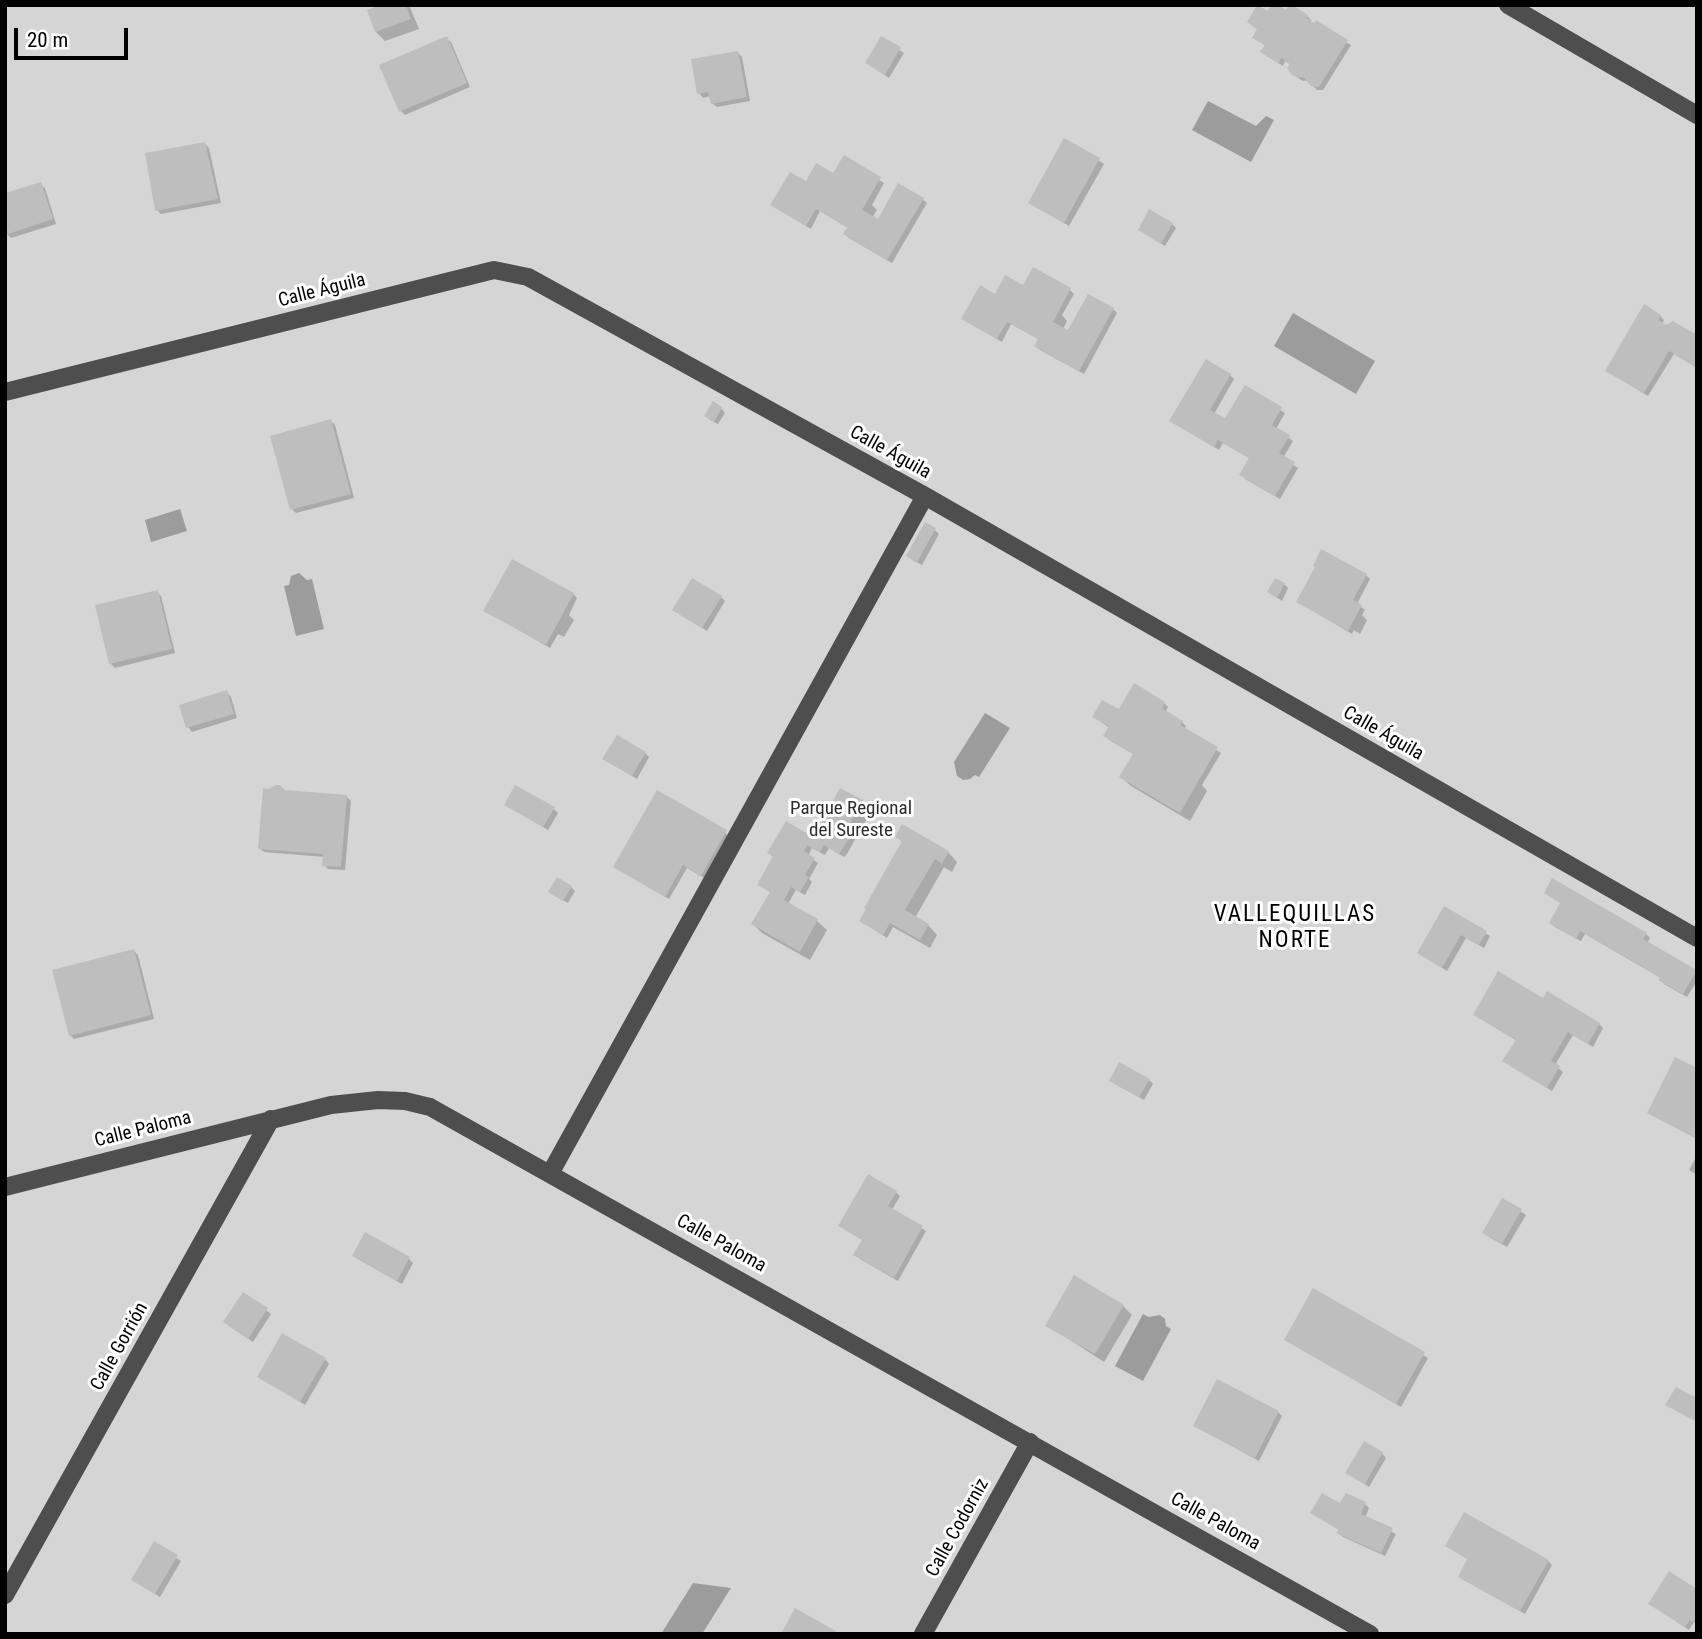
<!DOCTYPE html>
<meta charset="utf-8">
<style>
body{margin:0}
#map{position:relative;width:1702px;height:1639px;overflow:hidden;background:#fff;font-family:"Roboto Condensed",sans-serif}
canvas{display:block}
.frame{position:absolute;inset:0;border:7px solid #000;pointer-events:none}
.scale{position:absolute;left:14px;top:28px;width:114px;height:32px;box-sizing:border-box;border:4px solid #000;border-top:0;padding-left:9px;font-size:21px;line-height:24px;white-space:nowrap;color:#000;-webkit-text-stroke:5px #fff;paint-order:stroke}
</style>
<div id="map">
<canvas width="1702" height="1639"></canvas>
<div class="frame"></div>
<div class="scale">20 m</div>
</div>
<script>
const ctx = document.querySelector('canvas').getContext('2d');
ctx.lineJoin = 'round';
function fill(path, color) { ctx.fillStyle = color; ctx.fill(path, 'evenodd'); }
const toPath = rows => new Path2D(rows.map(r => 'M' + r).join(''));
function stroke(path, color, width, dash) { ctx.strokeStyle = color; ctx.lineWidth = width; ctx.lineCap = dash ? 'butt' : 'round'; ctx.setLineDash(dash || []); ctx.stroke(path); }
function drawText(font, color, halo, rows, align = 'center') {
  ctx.font = font + ' "Roboto Condensed",sans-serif'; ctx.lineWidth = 6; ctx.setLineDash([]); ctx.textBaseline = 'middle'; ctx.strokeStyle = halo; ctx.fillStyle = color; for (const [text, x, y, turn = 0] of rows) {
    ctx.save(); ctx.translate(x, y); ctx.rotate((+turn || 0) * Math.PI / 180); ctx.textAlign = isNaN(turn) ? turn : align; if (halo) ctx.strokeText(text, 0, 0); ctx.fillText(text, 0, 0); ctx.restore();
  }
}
fill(toPath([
 [5,5,1697,5,1697,1634,5,1634]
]), '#d5d5d5');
fill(toPath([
 [1208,101,1256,126,1266,116,1274,120,1251,162,1192,130],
 [1293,313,1375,361,1356,394,1274,346],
 [180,509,187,531,151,542,145,520],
 [299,573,307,580,312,579,324,629,296,636,284,586,289,585,291,576],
 [985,713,1010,728,979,777,975,775,970,779,963,780,957,776,954,762],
 [1143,1314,1149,1317,1160,1315,1165,1319,1166,1326,1171,1329,1143,1381,1115,1366],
 [693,1583,731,1588,702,1634,661,1634]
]), '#9c9c9c');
fill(toPath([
 [385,5,409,5,419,29,385,41,376,32],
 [1287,12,1307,16,1311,20,1310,22,1351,45,1323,90,1317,90,1308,80,1303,81,1298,78,1293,73,1292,65,1285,61,1283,66,1267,56,1266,46,1254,37,1259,30,1249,22,1269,13],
 [446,38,451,42,470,87,405,115,401,111],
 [882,39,904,53,889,78,867,63],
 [738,53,742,57,750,101,717,107,712,103,711,96,703,98,699,93],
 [1065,141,1104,164,1069,226,1030,203],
 [205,144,209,148,221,203,161,214,157,210],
 [844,158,884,183,872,205,877,210,872,218,878,221,922,199,927,203,892,263,849,238,845,234,848,228,820,211,811,229,772,205,806,183,834,175],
 [40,184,45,188,56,224,11,238,7,234],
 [1172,224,1176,228,1165,246,1140,230],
 [1023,287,1070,290,1074,294,1062,315,1067,321,1063,329,1069,332,1113,309,1117,313,1084,374,1040,350,1036,346,1040,340,1011,324,1002,342,963,319,996,296],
 [1660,316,1664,320,1662,324,1697,338,1697,368,1674,354,1648,396,1607,371],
 [1230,375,1234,379,1214,414,1226,421,1245,388,1285,413,1276,429,1293,441,1283,458,1298,468,1280,499,1245,479,1251,459,1223,443,1219,450,1171,421],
 [721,408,725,413,718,424,710,420],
 [331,421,335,425,354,498,296,513,292,509],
 [935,530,939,534,922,565,912,560,908,556],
 [1366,575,1370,579,1357,604,1365,610,1362,615,1367,620,1360,634,1354,630,1352,634,1298,602],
 [1284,584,1288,588,1282,601,1269,592],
 [157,592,161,596,175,653,115,668,111,664],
 [573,594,577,598,569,615,574,620,564,637,558,634,550,648,486,611],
 [721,597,725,601,707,631,679,614],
 [227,692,231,697,237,718,192,732,188,727],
 [1164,703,1168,707,1165,713,1182,722,1186,726,1184,730,1221,753,1202,785,1207,791,1190,821,1131,786,1121,777,1135,755,1109,740,1105,736,1110,728,1094,717],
 [645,753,649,757,637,779,604,759],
 [284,792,347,797,351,801,345,870,328,869,324,865,325,857,264,852,259,848],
 [658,793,730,836,706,879,687,868,669,899,615,867],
 [862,802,871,811,847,854,844,857,829,848,825,855,812,848,808,856,818,863,809,879,812,882,805,895,796,890,788,904,817,921,827,930,810,960,762,933,753,924,771,893,759,884,774,858,769,853,814,839],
 [506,804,554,809,558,813,548,830],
 [897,836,948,852,957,862,952,872,944,867,915,918,928,925,937,935,930,948,893,927,887,938,861,921,903,843],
 [571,887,575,891,568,903,555,896],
 [1546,893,1646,934,1650,938,1647,943,1697,973,1697,981,1687,997,1664,984,1661,978,1585,934,1581,941,1555,927,1551,923,1562,904],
 [1445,909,1490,936,1484,948,1466,938,1447,971,1419,953],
 [134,951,138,955,154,1019,74,1039,70,1035],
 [1475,1015,1599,1024,1603,1028,1593,1047,1573,1035,1555,1065,1563,1072,1552,1091,1509,1065,1505,1061,1517,1041],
 [1697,1070,1697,1139,1649,1113],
 [1149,1080,1153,1084,1144,1100,1115,1084],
 [1696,1157,1697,1158,1697,1175,1689,1170],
 [896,1192,900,1196,892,1210,926,1231,898,1281,860,1259,864,1241,840,1226],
 [1503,1200,1526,1215,1507,1247,1489,1237],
 [358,1259,409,1259,413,1263,402,1284],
 [1314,1291,1428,1358,1401,1407,1286,1340],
 [1123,1306,1132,1315,1104,1362,1047,1325],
 [266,1310,271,1314,253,1342,229,1326],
 [325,1359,329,1364,305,1405,259,1377],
 [1278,1412,1282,1416,1259,1461,1195,1426],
 [1382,1453,1386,1458,1369,1487,1347,1473],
 [1365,1504,1369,1508,1365,1518,1396,1534,1385,1556,1343,1537,1339,1533,1340,1506],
 [154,1543,181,1561,160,1597,133,1580],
 [1447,1546,1548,1561,1552,1565,1525,1614,1464,1580,1460,1576,1469,1560],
 [1697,1591,1697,1624,1694,1622,1689,1630,1650,1604]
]), '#0003');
fill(toPath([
 [380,5,406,5,411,19,375,32,367,10],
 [1257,5,1268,11,1271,5,1278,5,1286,10,1289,5,1292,5,1308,15,1306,18,1314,23,1316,20,1348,40,1319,87,1311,86,1303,77,1298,78,1291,74,1287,68,1290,64,1281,58,1279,63,1260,52,1265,45,1252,38,1257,29,1247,22],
 [447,36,467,83,399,112,379,65],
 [881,36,901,47,885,75,865,63],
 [738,51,747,97,711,104,708,92,697,94,691,59],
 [1064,138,1100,158,1064,223,1028,203],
 [205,142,218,199,155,211,145,153],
 [844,155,881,177,862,210,878,219,898,183,924,198,887,260,843,234,847,227,816,209,806,226,770,205,790,172,806,181,816,163,833,173],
 [41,182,53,219,5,235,5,193],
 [1149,209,1173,223,1161,244,1138,230],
 [1033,267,1071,288,1053,322,1068,330,1088,294,1114,308,1079,371,1034,346,1038,339,1007,322,997,339,961,319,980,285,995,294,1005,275,1023,285],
 [1644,304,1661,315,1658,320,1666,325,1673,321,1697,335,1697,361,1694,366,1669,351,1644,393,1605,371],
 [1206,359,1231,374,1210,410,1225,418,1245,385,1282,407,1272,425,1290,435,1279,453,1295,462,1275,496,1239,475,1249,458,1218,440,1214,447,1169,421],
 [713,401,722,407,714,422,704,416],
 [331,419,351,494,290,510,270,436],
 [925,522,936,528,917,562,906,556],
 [1321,549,1367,574,1353,600,1362,605,1348,631,1296,602,1315,567,1313,566],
 [512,559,574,593,546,645,483,611],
 [692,578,722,596,702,628,672,610],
 [1275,578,1285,583,1277,598,1267,592],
 [158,590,172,649,109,664,95,605],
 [1134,683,1165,702,1162,708,1183,721,1180,725,1218,747,1180,813,1119,777,1133,754,1103,736,1109,726,1092,717,1102,700,1119,709],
 [227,690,234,714,186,728,179,705],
 [617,735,646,752,632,776,602,759],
 [275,785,280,785,285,790,347,795,341,867,322,866,323,854,258,849,263,788,269,789],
 [515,785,555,807,543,827,504,805],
 [840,788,863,800,844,833,850,837,839,854,824,845,820,852,807,845,804,851,815,858,805,875,809,877,800,892,791,887,784,900,818,919,800,952,751,924,770,892,757,885,773,856,767,853,786,821,813,837],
 [657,790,727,830,701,876,683,865,665,897,613,867],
 [902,824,949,851,942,864,935,859,905,910,929,924,920,940,890,923,883,935,859,921,866,909,864,908,902,841,895,837],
 [557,877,572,886,563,901,548,892],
 [1552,878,1647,933,1643,939,1697,970,1683,994,1658,980,1660,977,1580,931,1576,939,1549,923,1560,903,1544,893],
 [1444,906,1487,931,1479,945,1461,935,1442,968,1417,953],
 [134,949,151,1015,69,1036,52,970],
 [1498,971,1543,998,1547,991,1600,1023,1588,1044,1568,1032,1551,1061,1560,1066,1547,1088,1502,1061,1516,1040,1473,1015],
 [1675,1057,1697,1068,1697,1139,1647,1113],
 [1119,1062,1150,1079,1139,1097,1109,1081],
 [868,1174,897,1191,888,1206,923,1226,894,1278,853,1255,862,1240,838,1226],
 [1502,1198,1522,1209,1502,1244,1482,1233],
 [365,1232,410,1257,397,1281,352,1256],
 [1074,1275,1124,1305,1095,1354,1045,1326],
 [1313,1288,1425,1352,1396,1404,1284,1340],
 [243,1292,268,1308,248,1339,223,1322],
 [282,1333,326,1358,300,1402,257,1377],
 [1217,1379,1279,1411,1255,1458,1193,1426],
 [1676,1387,1697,1398,1697,1422,1665,1405],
 [1364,1441,1383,1452,1365,1484,1345,1473],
 [1322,1493,1340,1503,1346,1493,1366,1502,1361,1514,1393,1528,1381,1553,1336,1533,1339,1530,1310,1513],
 [1464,1512,1549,1560,1520,1611,1458,1577,1467,1559,1445,1546],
 [154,1541,178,1555,155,1594,131,1580],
 [1669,1571,1697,1589,1697,1616,1693,1622,1690,1620,1685,1627,1648,1604],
 [795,1608,836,1631,834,1634,781,1634]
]), '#bebebe');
stroke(toPath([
 [1508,5,1697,115],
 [5,392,494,270,528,277,925,496,1697,938],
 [551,1172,925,496],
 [5,1187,331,1105,378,1100,405,1101,430,1107,1370,1634],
 [5,1595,271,1119],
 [923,1634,1030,1442]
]), '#4e4e4e', 18);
drawText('19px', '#000', '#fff', [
 ["Calle Águila",322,291,-14],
 ["Calle Águila",890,453,29],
 ["Calle Águila",1383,734,30],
 ["Calle Paloma",143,1130,-14],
 ["Calle Paloma",721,1244,29],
 ["Calle Gorrión",120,1347,-61],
 ["Calle Paloma",1215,1522,29],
 ["Calle Codorniz",958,1528,-61]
]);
drawText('19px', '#2c2c2c', '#fff', [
 ["Parque Regional",851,809],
 ["del Sureste",851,831]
]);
ctx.letterSpacing = '2px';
drawText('23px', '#000', '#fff', [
 ["VALLEQUILLAS",1295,915],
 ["NORTE",1295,941]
]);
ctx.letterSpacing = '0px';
</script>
